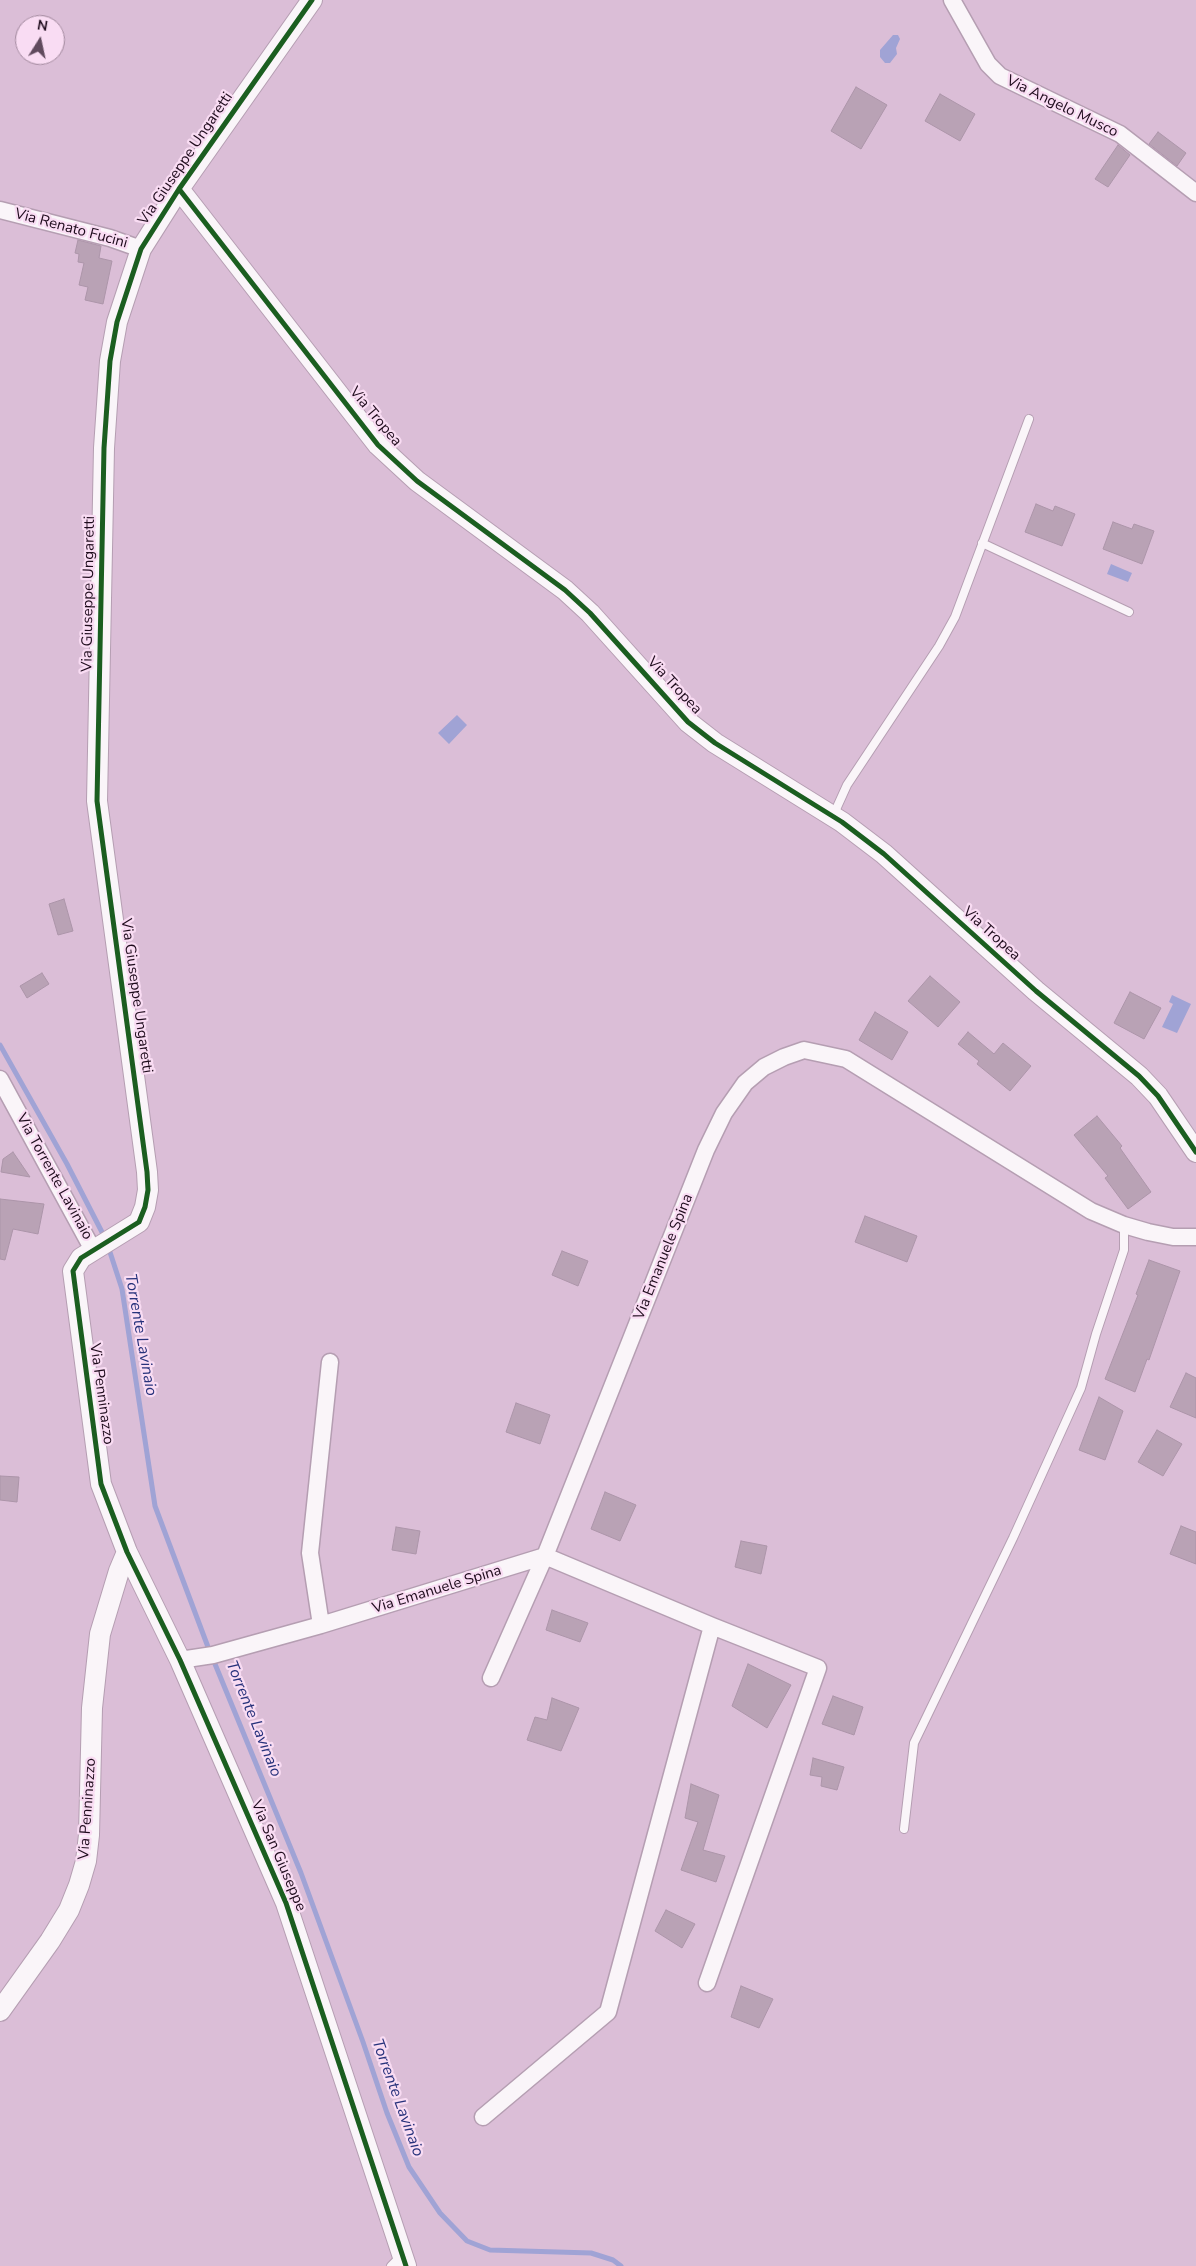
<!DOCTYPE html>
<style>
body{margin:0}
#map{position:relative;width:1196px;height:2266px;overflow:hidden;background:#dbbed7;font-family:"Nunito Sans",sans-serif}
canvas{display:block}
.north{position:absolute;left:15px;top:15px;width:50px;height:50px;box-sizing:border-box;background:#f9dcf3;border:1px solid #a1889d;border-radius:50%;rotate:10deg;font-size:14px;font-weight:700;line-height:20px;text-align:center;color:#1e0b1c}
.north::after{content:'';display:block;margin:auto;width:18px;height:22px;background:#604a5d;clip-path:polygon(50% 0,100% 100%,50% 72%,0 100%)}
</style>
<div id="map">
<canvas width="1196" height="2266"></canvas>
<div class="north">N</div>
</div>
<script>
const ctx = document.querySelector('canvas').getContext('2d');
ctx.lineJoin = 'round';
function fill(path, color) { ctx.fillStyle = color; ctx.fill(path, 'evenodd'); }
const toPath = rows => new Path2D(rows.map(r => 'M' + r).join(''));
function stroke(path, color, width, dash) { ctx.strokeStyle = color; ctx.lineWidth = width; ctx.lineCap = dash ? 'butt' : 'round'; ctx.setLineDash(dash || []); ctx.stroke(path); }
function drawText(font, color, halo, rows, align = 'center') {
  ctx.font = font + ' "Nunito Sans",sans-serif'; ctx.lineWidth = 4.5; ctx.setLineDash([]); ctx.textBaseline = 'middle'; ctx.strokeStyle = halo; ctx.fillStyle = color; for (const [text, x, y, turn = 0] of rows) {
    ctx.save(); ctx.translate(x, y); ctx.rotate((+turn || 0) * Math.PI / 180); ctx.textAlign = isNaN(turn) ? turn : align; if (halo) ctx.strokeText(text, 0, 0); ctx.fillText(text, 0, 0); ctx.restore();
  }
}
fill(toPath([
 [893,35,898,35,900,39,896,48,897,54,890,63,885,63,880,57,880,50],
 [1111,564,1132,573,1128,582,1107,574],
 [457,715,467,725,449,744,438,733],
 [1172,995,1191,1004,1177,1033,1162,1027,1173,1004,1169,1002]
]), '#a0a3d5');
stroke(toPath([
 [0,1045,67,1164,105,1238],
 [108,1246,122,1289,155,1506,208,1647,301,1873,363,2042,387,2113,409,2167,440,2213,467,2241,490,2250,591,2253,613,2260,621,2266]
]), '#a0a3d5', 5);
const building = toPath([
 [856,87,887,105,861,149,831,131,856,87],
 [940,94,975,114,960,141,925,121,940,94],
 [1158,132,1186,153,1177,166,1149,144,1158,132],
 [1118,145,1130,155,1108,187,1095,179,1118,145],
 [78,240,101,246,99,258,112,261,103,304,85,300,88,287,79,285,84,263,78,262,79,254,75,253,78,240],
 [1036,504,1053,511,1055,506,1075,514,1062,546,1025,532,1036,504],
 [1113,522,1132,529,1134,524,1154,531,1142,564,1103,549,1113,522],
 [64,899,73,931,58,935,49,904,64,899],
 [42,973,49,984,27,998,20,986,42,973],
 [930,976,960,1002,938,1027,908,1001,930,976],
 [1130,992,1161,1008,1144,1039,1114,1023,1130,992],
 [875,1012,908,1032,892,1060,859,1040,875,1012],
 [968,1032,994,1054,1003,1043,1031,1066,1010,1091,977,1064,979,1061,958,1044,968,1032],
 [1097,1116,1122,1146,1120,1148,1151,1192,1128,1209,1105,1178,1108,1176,1074,1135,1097,1116],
 [13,1152,30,1177,1,1172,3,1159,13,1152],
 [0,1199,44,1204,38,1234,13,1229,5,1260,0,1259,0,1199],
 [865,1216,917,1236,907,1262,855,1242,865,1216],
 [562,1251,588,1261,578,1286,552,1275,562,1251],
 [1149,1260,1180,1271,1149,1360,1147,1359,1135,1392,1105,1379,1138,1295,1136,1294,1149,1260],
 [1186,1373,1196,1378,1196,1418,1170,1407,1186,1373],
 [1099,1397,1123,1411,1105,1460,1079,1450,1099,1397],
 [516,1403,550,1415,540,1444,506,1432,516,1403],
 [1157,1430,1182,1444,1163,1476,1138,1462,1157,1430],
 [0,1476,19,1477,17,1502,0,1500,0,1476],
 [605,1492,636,1505,620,1541,591,1529,605,1492],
 [1181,1526,1196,1532,1196,1564,1170,1554,1181,1526],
 [396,1527,420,1531,416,1554,392,1550,396,1527],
 [741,1541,767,1546,761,1574,735,1567,741,1541],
 [552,1610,588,1623,580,1642,546,1630,552,1610],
 [748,1664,791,1685,767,1728,732,1706,748,1664],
 [833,1696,863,1707,854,1735,822,1724,833,1696],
 [552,1698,579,1708,561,1751,527,1740,535,1717,547,1720,552,1698],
 [813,1758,844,1767,837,1790,821,1786,822,1777,810,1775,813,1758],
 [691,1784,719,1795,703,1850,725,1856,716,1882,681,1870,698,1822,685,1818,691,1784],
 [666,1910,695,1924,682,1948,655,1931,666,1910],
 [741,1986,773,1999,759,2028,731,2017,741,1986]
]);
fill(building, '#b9a2b5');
stroke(building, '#ac95a9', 1);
const service = toPath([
 [982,543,1129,612],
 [833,816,847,785,939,646,955,617,1029,419],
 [904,1829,914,1743,1013,1538,1081,1388,1096,1334,1124,1250,1124,1225],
 [391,2266,401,2256]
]);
const minor = toPath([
 [952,0,988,64,1000,76,1120,134,1196,193],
 [0,210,110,238,141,249],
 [0,1079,93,1250],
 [321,1625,310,1553,330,1362],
 [180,1660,213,1655,321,1625,545,1556,706,1150,724,1113,745,1083,764,1067,784,1057,804,1050,846,1059,1091,1211,1124,1225,1148,1232,1173,1237,1196,1237],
 [491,1678,545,1556,712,1626,818,1668,707,1983],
 [483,2117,608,2012,712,1626]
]);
const tertiary = toPath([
 [312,0,179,189,141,249,117,322,110,361,104,448,97,801,147,1172,148,1190,145,1207,139,1222,81,1258,73,1271,101,1484,127,1552,180,1660,286,1903,406,2266],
 [179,189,378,445,417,481,565,590,590,613,688,722,715,743,842,822,884,854,1036,991,1139,1076,1158,1096,1196,1152],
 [0,2011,50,1941,69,1910,79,1885,86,1861,89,1835,92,1708,100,1634,119,1571,127,1552]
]);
stroke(service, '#b59eb2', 10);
stroke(minor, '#b59eb2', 19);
stroke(tertiary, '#b59eb2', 22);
stroke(service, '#faf5f9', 8);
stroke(minor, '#faf5f9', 16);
stroke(tertiary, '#faf5f9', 20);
stroke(toPath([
 [312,0,179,189,141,249,117,322,110,361,104,448,97,801,147,1172,148,1190,145,1207,139,1222,81,1258,73,1271,101,1484,127,1552,180,1660,286,1903,406,2266],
 [179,189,378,445,417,481,565,590,590,613,688,722,715,743,842,822,884,854,1036,991,1139,1076,1158,1096,1196,1152]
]), '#1b5e20', 5);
drawText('15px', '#1e0b1c', '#f9dcf3', [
 ["Via Angelo Musco",1062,107,26],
 ["Via Giuseppe Ungaretti",186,159,-56],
 ["Via Renato Fucini",71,229,15],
 ["Via Tropea",375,417,50],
 ["Via Giuseppe Ungaretti",89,594,-89],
 ["Via Tropea",674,686,47],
 ["Via Tropea",991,934,42],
 ["Via Giuseppe Ungaretti",136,996,82],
 ["Via Torrente Lavinaio",54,1177,61],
 ["Via Emanuele Spina",664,1257,-68],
 ["Via Penninazzo",101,1394,82],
 ["Via Emanuele Spina",437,1590,-17],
 ["Via Penninazzo",88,1809,-86],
 ["Via San Giuseppe",278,1856,67]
]);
drawText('italic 16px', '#27327b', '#f9dcf3', [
 ["Torrente Lavinaio",140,1335,80],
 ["Torrente Lavinaio",253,1719,68],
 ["Torrente Lavinaio",397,2098,70]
]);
</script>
